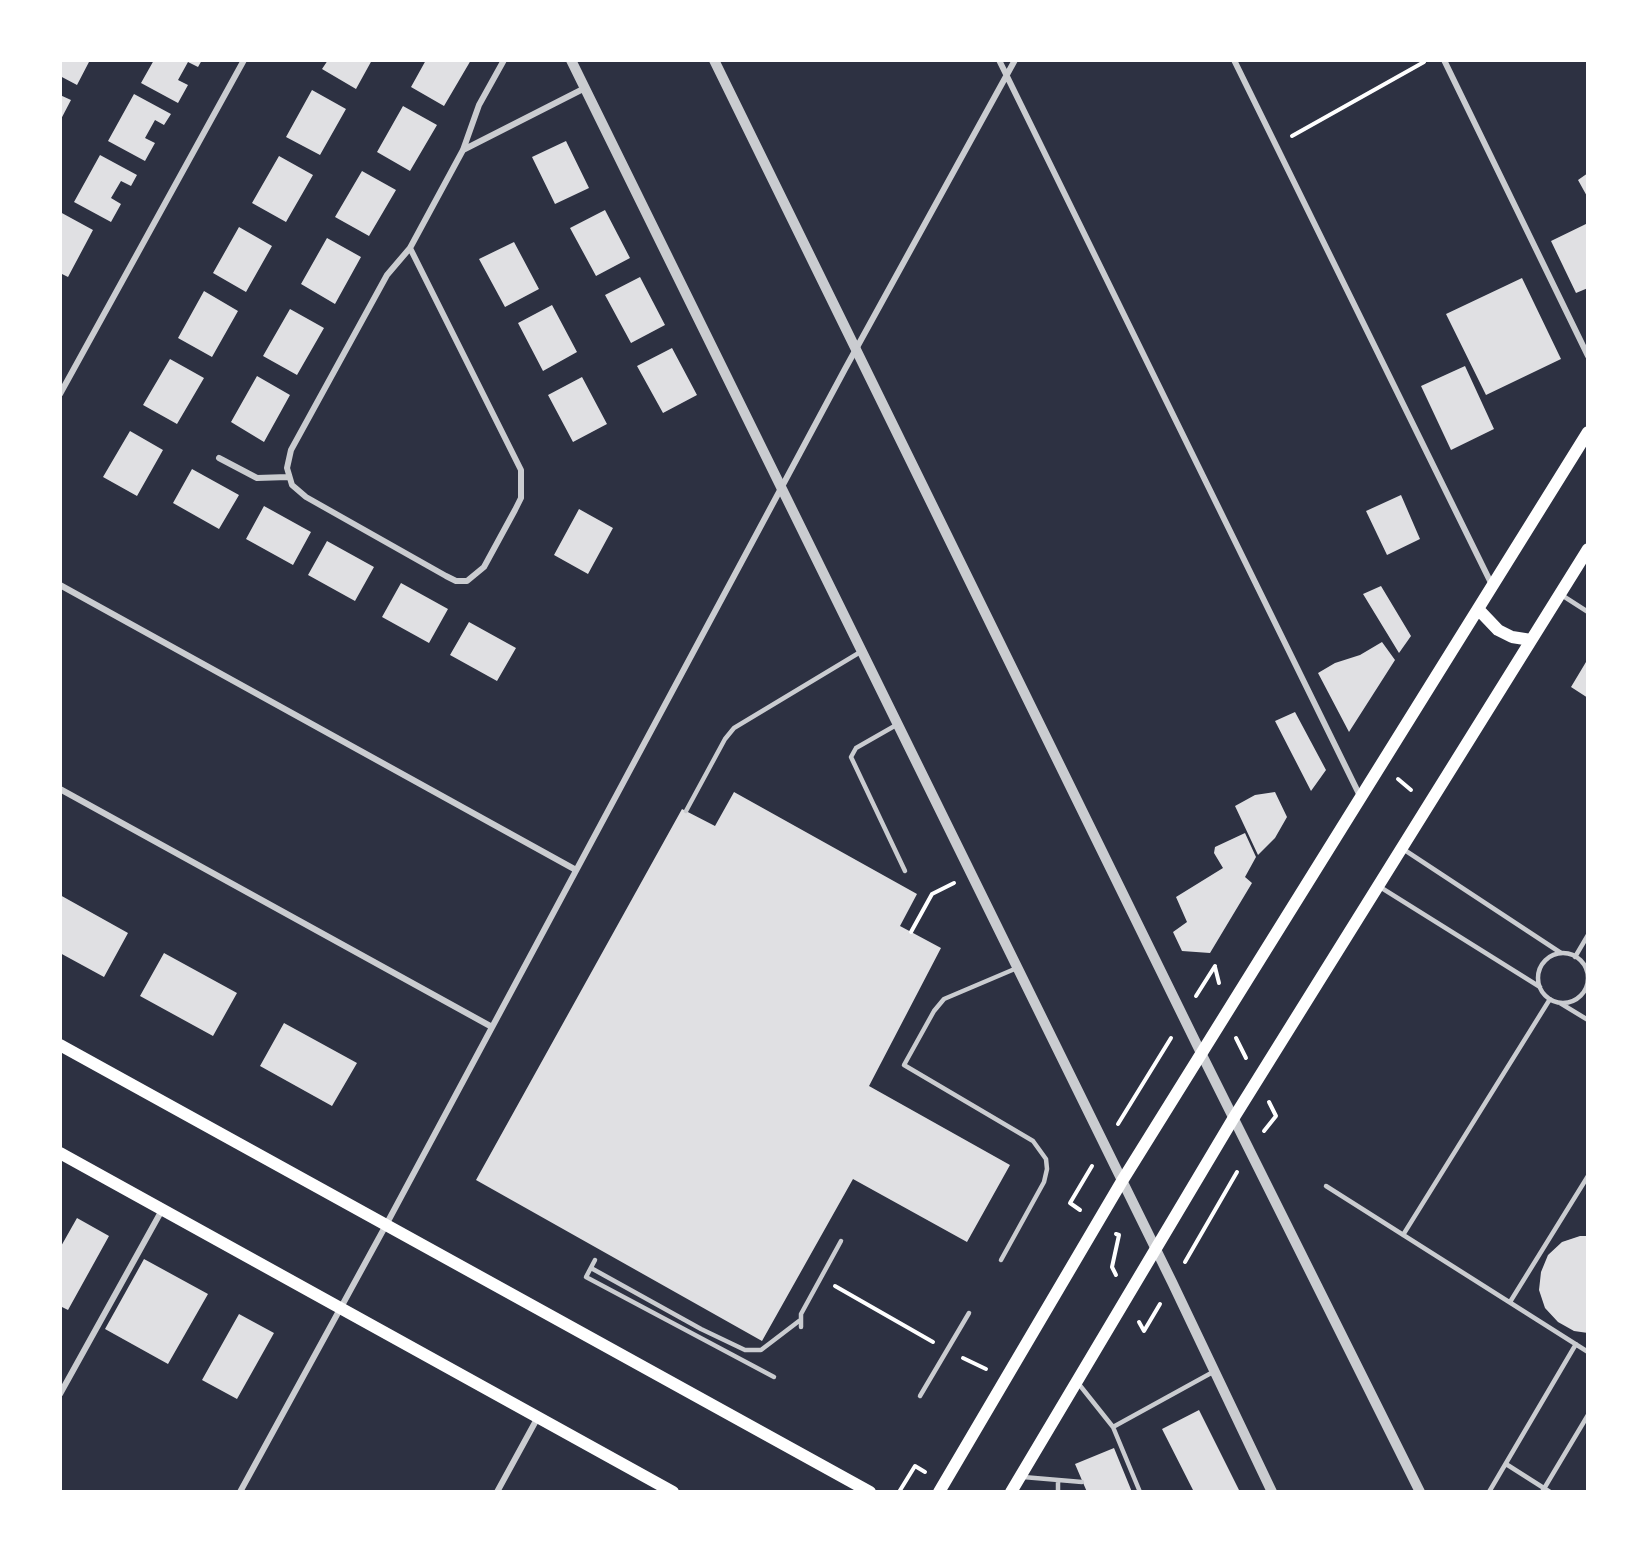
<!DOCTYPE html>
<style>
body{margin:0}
#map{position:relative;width:1648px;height:1552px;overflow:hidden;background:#2d3142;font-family:Quicksand,sans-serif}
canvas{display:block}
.frame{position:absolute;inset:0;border:62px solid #fff;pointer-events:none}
</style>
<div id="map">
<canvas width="1648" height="1552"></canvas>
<div class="frame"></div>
</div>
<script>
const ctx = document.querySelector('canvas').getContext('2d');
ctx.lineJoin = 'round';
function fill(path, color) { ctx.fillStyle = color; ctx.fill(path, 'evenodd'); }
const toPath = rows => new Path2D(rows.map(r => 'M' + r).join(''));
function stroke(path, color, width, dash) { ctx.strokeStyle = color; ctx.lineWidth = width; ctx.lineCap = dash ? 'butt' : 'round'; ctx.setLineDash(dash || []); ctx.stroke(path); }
fill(toPath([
 [60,60,90,60,77,85,60,76],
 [154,60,202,60,198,67,188,62,178,80,188,85,178,103,141,83],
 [328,60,372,60,356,89,322,69],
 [426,60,471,60,444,106,411,87],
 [312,90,346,109,320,155,286,137],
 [134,94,171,114,164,125,155,120,145,138,155,143,145,161,108,141],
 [60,95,71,100,60,121],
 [403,106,437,125,410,171,377,152],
 [566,141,589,188,555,204,532,157],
 [100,155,137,175,131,186,121,181,111,198,121,204,111,222,74,202],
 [279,156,313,175,286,222,252,203],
 [362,171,396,190,369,236,335,217],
 [1588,173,1588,198,1578,180],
 [605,210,630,258,596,276,570,228],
 [60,212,93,230,68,277,60,273],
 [1588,223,1588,288,1576,293,1551,241],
 [239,227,272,246,246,292,213,273],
 [327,238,361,257,335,304,301,284],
 [514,242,539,289,505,307,479,259],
 [640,277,665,325,631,343,605,295],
 [1522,278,1561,359,1486,395,1446,314],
 [204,291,238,311,212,357,178,338],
 [552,305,577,352,543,371,518,323],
 [290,309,324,328,297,375,263,356],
 [672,348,697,395,663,413,637,366],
 [170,359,204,378,177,424,143,405],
 [1465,366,1494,429,1451,450,1421,386],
 [257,376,290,395,264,442,231,422],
 [582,377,607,424,573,442,548,395],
 [130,431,163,450,137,496,103,477],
 [192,469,239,495,219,529,173,503],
 [1401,495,1420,539,1387,555,1366,511],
 [264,506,311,532,293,565,246,539],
 [579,509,613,528,588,574,554,555],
 [327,541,374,567,355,601,308,575],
 [401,583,448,609,429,643,382,617],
 [1381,586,1411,636,1399,653,1363,594],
 [469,622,516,648,497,681,450,655],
 [1382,642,1395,660,1349,732,1318,673,1335,663,1360,655],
 [1586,662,1588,664,1588,698,1571,687],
 [1295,712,1326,770,1311,791,1275,721],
 [734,792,917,894,900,926,941,948,869,1086,1010,1165,967,1242,853,1179,762,1341,476,1180,682,809,715,826],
 [1275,792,1287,817,1275,838,1258,855,1235,806,1255,795],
 [1245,833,1256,857,1245,877,1252,883,1210,953,1182,951,1173,932,1187,922,1176,897,1223,868,1214,853,1215,847],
 [60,895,128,933,104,977,60,953],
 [164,953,237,993,213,1036,140,996],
 [284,1023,357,1063,332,1106,260,1066],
 [77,1218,109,1236,68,1310,60,1306,60,1248],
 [1580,1236,1588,1236,1588,1333,1574,1331,1558,1322,1545,1308,1539,1290,1541,1272,1548,1255,1562,1242],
 [144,1259,208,1294,168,1364,105,1329],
 [239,1314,274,1333,237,1399,202,1380],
 [1199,1410,1240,1492,1194,1492,1162,1429],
 [1114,1448,1132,1492,1087,1492,1075,1464]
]), '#e0e0e3');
stroke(toPath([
 [1292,136,1424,62],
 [1398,779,1411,790],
 [911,932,932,894,954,883],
 [1215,967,1219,983],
 [1196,996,1215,966],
 [1236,1038,1246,1058],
 [1118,1124,1171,1038],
 [1264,1131,1276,1116,1269,1102],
 [1080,1210,1070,1203,1092,1166],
 [1185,1262,1237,1172],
 [1116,1275,1112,1267,1119,1235,1116,1234],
 [835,1286,933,1342],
 [1139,1322,1144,1331],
 [1144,1331,1160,1304],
 [963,1358,986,1369],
 [899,1492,915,1466,925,1472]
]), '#fff', 4);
stroke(toPath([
 [1560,594,1588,612],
 [898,724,856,748,851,757,905,871],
 [686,811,725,739,734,728,862,651],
 [1403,849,1561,953],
 [1380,887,1540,987],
 '1538 978a25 25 0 1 1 50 0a25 25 0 1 1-50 0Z',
 [1575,957,1588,935],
 [1560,1003,1588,1020],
 [1326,1186,1588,1352],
 [1403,1235,1550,999],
 [595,1260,586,1277,774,1377],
 [1001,1260,1044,1182,1047,1169,1046,1159,1033,1141,904,1065,934,1011,944,999,1017,968],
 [591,1268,701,1329,745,1350,761,1350,799,1321],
 [1510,1302,1588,1176],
 [801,1327,801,1314,841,1241],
 [1078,1383,1113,1427,1140,1492],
 [920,1396,969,1313],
 [1113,1427,1213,1372],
 [1506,1464,1550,1492],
 [1023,1477,1082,1482],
 [1058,1492,1058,1480],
 [1489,1492,1576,1344],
 [1542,1492,1588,1415]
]), '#caccd0', 4.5);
stroke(toPath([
 [999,60,1360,796],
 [1234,60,1492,585],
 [1444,60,1588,356],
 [463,150,585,88],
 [410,248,521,470,521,498,515,510,484,567,467,581,456,581,446,576,306,497,292,485,287,468,291,450,387,275,410,248,463,150,479,105,504,60],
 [60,394,244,60],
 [219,458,257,478,288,477],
 [60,585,576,870],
 [60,789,492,1027],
 [60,1394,162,1210],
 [240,1492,386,1225,845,369,1015,60],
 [497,1492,538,1417]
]), '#caccd0', 6);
stroke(toPath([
 [571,60,1172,1282,1272,1492],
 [714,60,1201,1053,1420,1492]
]), '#caccd0', 10);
stroke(toPath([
 [1478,609,1498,630,1512,637,1531,640],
 [60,1045,870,1492],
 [60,1153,673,1492],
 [939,1492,1122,1181,1588,432],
 [1011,1492,1233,1119,1588,549]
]), '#fff', 12);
</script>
